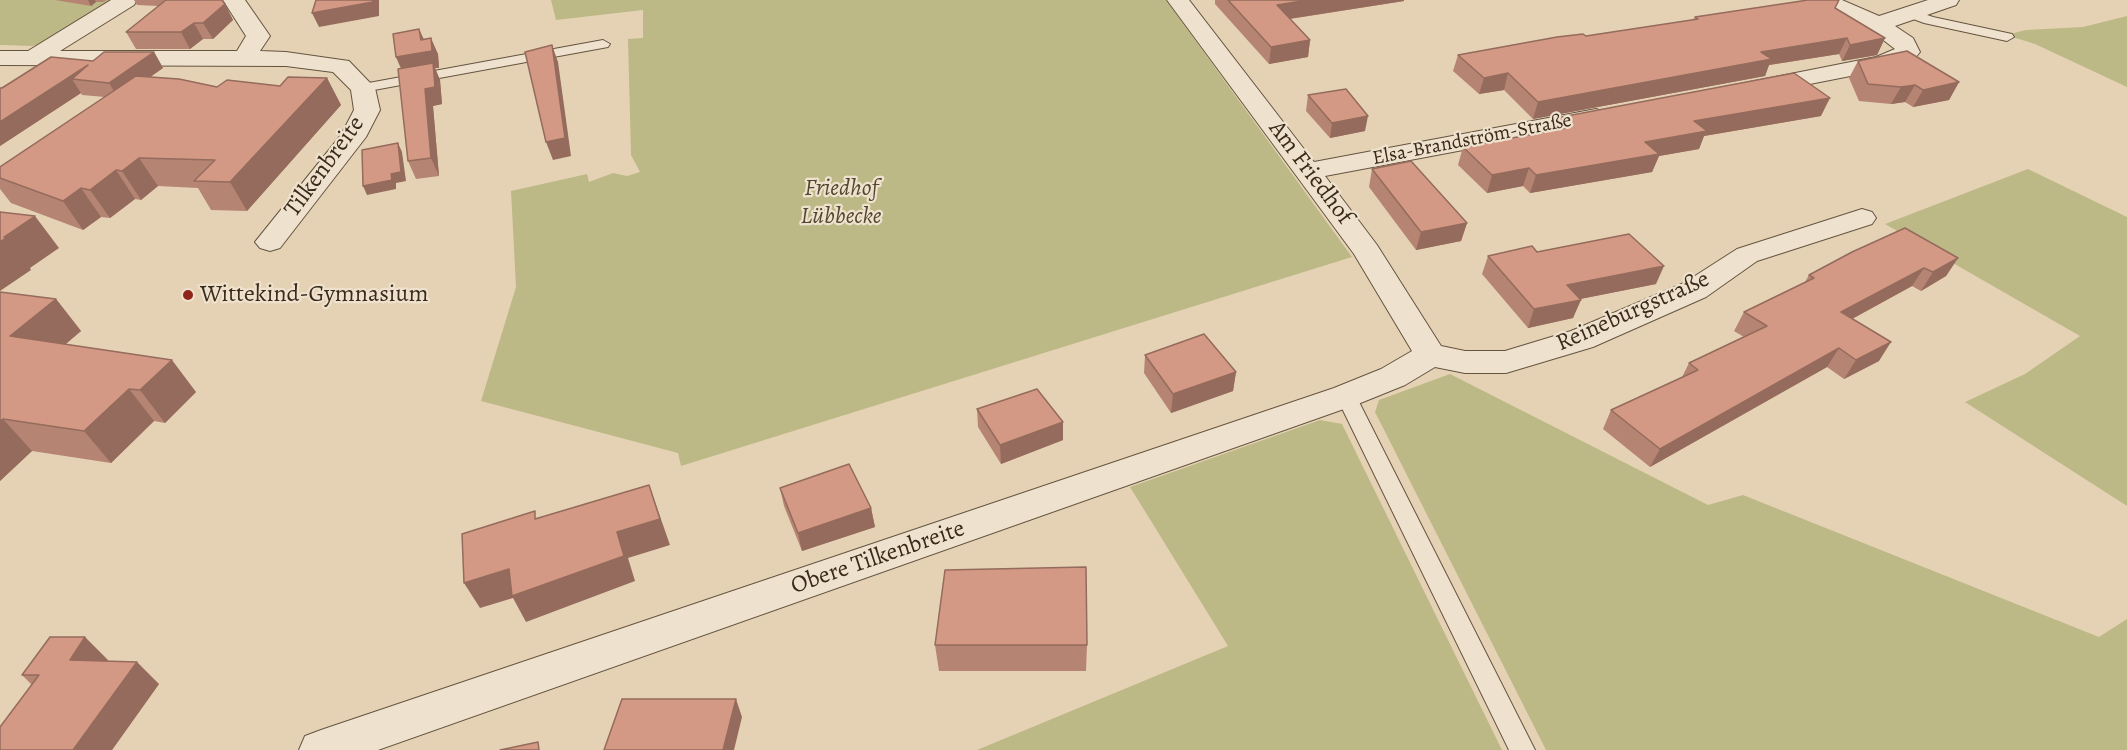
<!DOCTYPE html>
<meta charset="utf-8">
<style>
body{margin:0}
canvas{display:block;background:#e5d2b4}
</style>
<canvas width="2127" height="750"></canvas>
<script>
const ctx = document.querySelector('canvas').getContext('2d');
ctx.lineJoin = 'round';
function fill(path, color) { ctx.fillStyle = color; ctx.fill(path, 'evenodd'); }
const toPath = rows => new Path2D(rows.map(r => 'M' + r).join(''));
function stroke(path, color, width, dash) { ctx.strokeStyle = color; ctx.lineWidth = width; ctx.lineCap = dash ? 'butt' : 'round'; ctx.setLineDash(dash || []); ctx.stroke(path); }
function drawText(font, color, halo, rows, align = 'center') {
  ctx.font = font + ' Alegreya,serif'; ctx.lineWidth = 4.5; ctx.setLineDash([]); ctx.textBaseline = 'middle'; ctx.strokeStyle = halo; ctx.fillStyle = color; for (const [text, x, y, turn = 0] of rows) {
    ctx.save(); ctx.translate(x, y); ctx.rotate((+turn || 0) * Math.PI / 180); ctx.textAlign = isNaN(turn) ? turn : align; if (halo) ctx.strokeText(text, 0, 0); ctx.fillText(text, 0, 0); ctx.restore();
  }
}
fill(toPath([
 [0,0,117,0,50,41,32,46,0,45],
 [551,0,1166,0,1352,257,681,466,678,453,481,401,516,287,511,191,587,174,589,182,613,173,627,176,640,172,631,155,628,39,643,38,643,10,556,20],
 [2127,16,2127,87,2035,44,2006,35,2026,30,2083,27],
 [2028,169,2127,217,2127,506,1965,402,2025,374,2080,336,1885,224],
 [1450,374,1708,505,1743,495,2099,637,2127,619,2127,750,1546,750,1375,412,1379,400],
 [1320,420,1342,424,1502,750,977,750,1228,646,1130,487]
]), '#bdb987');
const service = toPath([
 [1913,10,1933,17,2012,34,2014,37,2007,41,1924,23,1908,17,1906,14,1908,11,1913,10],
 [603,40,610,44,608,47,363,92,356,88,363,84,603,40],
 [1346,389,1353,391,1356,396,1535,750,1509,750,1336,396,1339,391,1346,389]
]);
const minor = toPath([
 [111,0,137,0,134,5,60,51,237,51,246,36,223,0,245,0,270,36,260,51,286,52,349,61,375,88,380,110,366,137,280,248,270,251,260,248,255,242,341,135,354,110,351,90,333,72,286,66,0,65,0,51,28,51,111,0],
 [1167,0,1189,0,1314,162,1596,109,1605,112,1609,117,1605,122,1596,125,1325,176,1377,245,1441,346,1465,351,1505,351,1571,331,1684,283,1737,249,1862,209,1872,212,1876,218,1872,224,1757,261,1706,297,1593,347,1506,373,1465,373,1435,367,1405,385,1358,404,378,750,299,750,305,736,321,730,1334,388,1381,369,1412,351,1354,254,1167,0],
 [1813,0,1842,0,1879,16,1928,0,1959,0,1956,5,1895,26,1913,38,1920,52,1916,57,1891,68,1759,94,1750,92,1747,87,1750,82,1876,57,1895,49,1869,29,1816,5,1813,0]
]);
stroke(service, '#655440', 2);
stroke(minor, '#655440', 2);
fill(service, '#eee2ce');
fill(minor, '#eee2ce');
fill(toPath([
 [55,0,107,0,103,2,96,2,91,6],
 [134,0,222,0,233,20,213,39,203,39,190,49,136,49,126,32,158,6,137,5],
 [1215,0,1404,0,1404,1,1290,19,1310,40,1308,57,1269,64,1215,4],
 [1839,0,1835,8,1885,38,1877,55,1842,61,1839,54,1769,65,1765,76,1533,119,1504,90,1479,94,1453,71,1458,55,1693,20,1695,17],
 [419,29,424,39,438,54,439,68,435,68,440,80,442,104,433,106,439,176,416,179,408,161,401,69,396,57],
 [154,52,163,68,150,77,217,87,280,86,327,78,341,105,247,211,211,210,198,188,158,186,141,200,135,199,110,218,101,217,83,230,11,203,0,189,0,167,105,97,82,95,81,93,0,146,0,88,93,61],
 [1858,61,1959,82,1949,100,1913,107,1905,102,1891,104,1859,101,1849,78],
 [1308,95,1365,131,1330,138,1306,111],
 [1821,116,1704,136,1699,149,1659,156,1652,172,1530,193,1523,186,1487,193,1458,165,1463,147,1551,131,1556,118],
 [1372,169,1467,223,1461,241,1416,250,1369,187],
 [1537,252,1656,284,1580,299,1573,318,1528,328,1482,274,1488,256],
 [1958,258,1946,276,1921,291,1912,286,1852,319,1879,361,1844,379,1827,367,1650,467,1603,429,1611,410,1682,377,1689,363,1744,337,1734,331,1744,312,1805,282,1809,275],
 [0,292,56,299,81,331,65,344,196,392,165,423,154,421,111,463,32,451,0,481],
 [1145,355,1236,372,1233,391,1171,413,1144,373],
 [977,409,1063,422,1063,440,1001,464,978,427],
 [780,488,871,508,875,527,802,551,784,506],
 [935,645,1087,645,1086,671,939,671],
 [108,660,107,661,159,684,112,750,0,750,32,685,22,675]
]), '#b68472');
fill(toPath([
 [88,0,95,0,96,2,91,6],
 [373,0,379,0,379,16,319,27,312,13],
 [1308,0,1404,0,1404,1,1275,21,1277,5],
 [225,4,233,20,213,39,203,23],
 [194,23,203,39,190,49,181,32],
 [419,29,426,46,431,38,438,54,439,68,435,68,440,80,442,104,433,106,439,176,431,158,425,89,404,74,396,57,421,40],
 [1847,38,1839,54,1769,65,1765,76,1533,119,1538,102,1761,52],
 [1885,38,1877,55,1842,61,1850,45],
 [1310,40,1308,57,1269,64,1271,47],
 [552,45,558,62,571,156,553,160,546,142],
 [154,52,163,68,119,99,109,83],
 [88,65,72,79,81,93,0,146,0,122],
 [1508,73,1504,90,1479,94,1484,78],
 [327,78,341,105,247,211,230,182],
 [1959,82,1949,100,1913,107,1923,90],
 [1915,85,1905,102,1891,104,1901,87],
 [1830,98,1821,116,1704,136,1699,149,1659,156,1652,172,1530,193,1536,175,1645,142,1694,121],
 [1368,116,1365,131,1330,138,1332,123],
 [398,143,402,152,406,181,396,183,396,189,367,195,363,186,391,174],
 [139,158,158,186,141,200,122,171],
 [1529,168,1523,186,1487,193,1492,175],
 [116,170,135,199,110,218,90,190],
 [81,188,101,217,83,230,63,201],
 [35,216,59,248,30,268,31,270,0,291,0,242,4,237],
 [1467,223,1461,241,1416,250,1421,232],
 [1958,258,1946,276,1921,291,1933,272],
 [1664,266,1656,284,1560,303,1567,285],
 [1924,268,1912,286,1830,331,1841,312],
 [56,299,81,331,37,369,10,336],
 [1581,300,1573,318,1528,328,1534,309],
 [1891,342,1879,361,1844,379,1856,360],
 [1839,348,1827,367,1650,467,1660,449],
 [172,360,196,392,165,423,140,390],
 [1236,372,1233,391,1171,413,1173,394],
 [129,389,154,421,111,463,84,431],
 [3,419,32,451,0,481,0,421],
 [1063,422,1063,440,1001,464,1000,445],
 [649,485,670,545,628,558,635,581,526,622,513,598,480,608,464,583],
 [871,508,875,527,802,551,798,533],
 [85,637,108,660,94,682,70,660],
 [137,662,159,684,112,750,73,750],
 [736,699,742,717,734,750,723,750]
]), '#946b5c');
const building = toPath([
 [166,0,222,0,225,4,203,23,194,23,181,32,126,32,166,0],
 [316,0,373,0,373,2,312,13,316,0],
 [1228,0,1308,0,1277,5,1310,40,1271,47,1228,0],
 [1808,0,1839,0,1835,8,1885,38,1850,45,1847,38,1761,52,1772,59,1538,102,1508,73,1484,78,1458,55,1557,37,1583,34,1586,36,1698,19,1695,17,1808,0],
 [419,29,421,40,431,38,432,51,396,57,393,34,419,29],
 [552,45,565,138,546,142,525,52,552,45],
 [1907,51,1959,82,1923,90,1915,85,1901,87,1868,84,1858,61,1907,51],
 [104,52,154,52,109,83,72,79,88,65,0,122,0,88,2,88,51,57,93,61,104,52],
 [433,63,435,87,425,89,431,158,408,161,398,69,433,63],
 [1794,73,1830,98,1694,121,1707,131,1645,142,1659,154,1536,175,1529,168,1492,175,1463,147,1566,128,1556,118,1794,73],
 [136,76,179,79,217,87,227,80,280,86,288,77,327,78,230,182,194,181,215,160,139,158,122,171,116,170,90,190,81,188,63,201,0,178,0,167,136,76],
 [1346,89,1368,116,1332,123,1308,95,1346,89],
 [398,143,401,172,391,174,392,180,363,186,362,150,398,143],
 [1411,161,1467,223,1421,232,1372,169,1411,161],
 [0,212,35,216,4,237,6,238,0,242,0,212],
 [1905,228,1958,258,1933,272,1924,268,1841,312,1891,342,1856,360,1839,348,1660,449,1611,410,1698,370,1689,363,1767,326,1744,312,1814,278,1809,275,1852,252,1905,228],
 [1629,234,1664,266,1567,285,1581,300,1534,309,1488,256,1532,246,1537,252,1629,234],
 [0,292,56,299,10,336,172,360,140,390,129,389,84,431,3,419,0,421,0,292],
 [1204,334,1236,372,1173,394,1145,355,1204,334],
 [1037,389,1063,422,1000,445,977,409,1037,389],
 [849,464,871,508,798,533,780,488,849,464],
 [649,485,660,519,617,532,624,556,512,596,509,569,464,583,462,534,535,511,535,519,649,485],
 [1086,567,1087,645,935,645,945,570,1086,567],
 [50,637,85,637,70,660,137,662,73,750,0,750,0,727,39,675,22,675,50,637],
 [622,699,736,699,723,750,604,750,622,699],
 [538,742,539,750,500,750,538,742]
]);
fill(building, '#d49984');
stroke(building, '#946b5c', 1.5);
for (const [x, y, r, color] of [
 [188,295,6,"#8f2418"]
]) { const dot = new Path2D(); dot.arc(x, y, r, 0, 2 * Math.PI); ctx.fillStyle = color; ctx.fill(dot); stroke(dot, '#eee2ce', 2); }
drawText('20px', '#3a2a19', '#eee2ce', [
 ["Elsa-Brandström-Straße",1472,140,-11]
]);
drawText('24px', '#3a2a19', '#eee2ce', [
 ["Tilkenbreite",325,167,-54],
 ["Am Friedhof",1310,173,53],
 ["Reineburgstraße",1633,312,-24],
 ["Obere Tilkenbreite",878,558,-19]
]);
drawText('italic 24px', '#54472f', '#eee2ce', [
 ["Friedhof",841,189],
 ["Lübbecke",841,217]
]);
drawText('24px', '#3a2a19', '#eee2ce', [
 ["Wittekind-Gymnasium",200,295]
], 'left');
</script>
